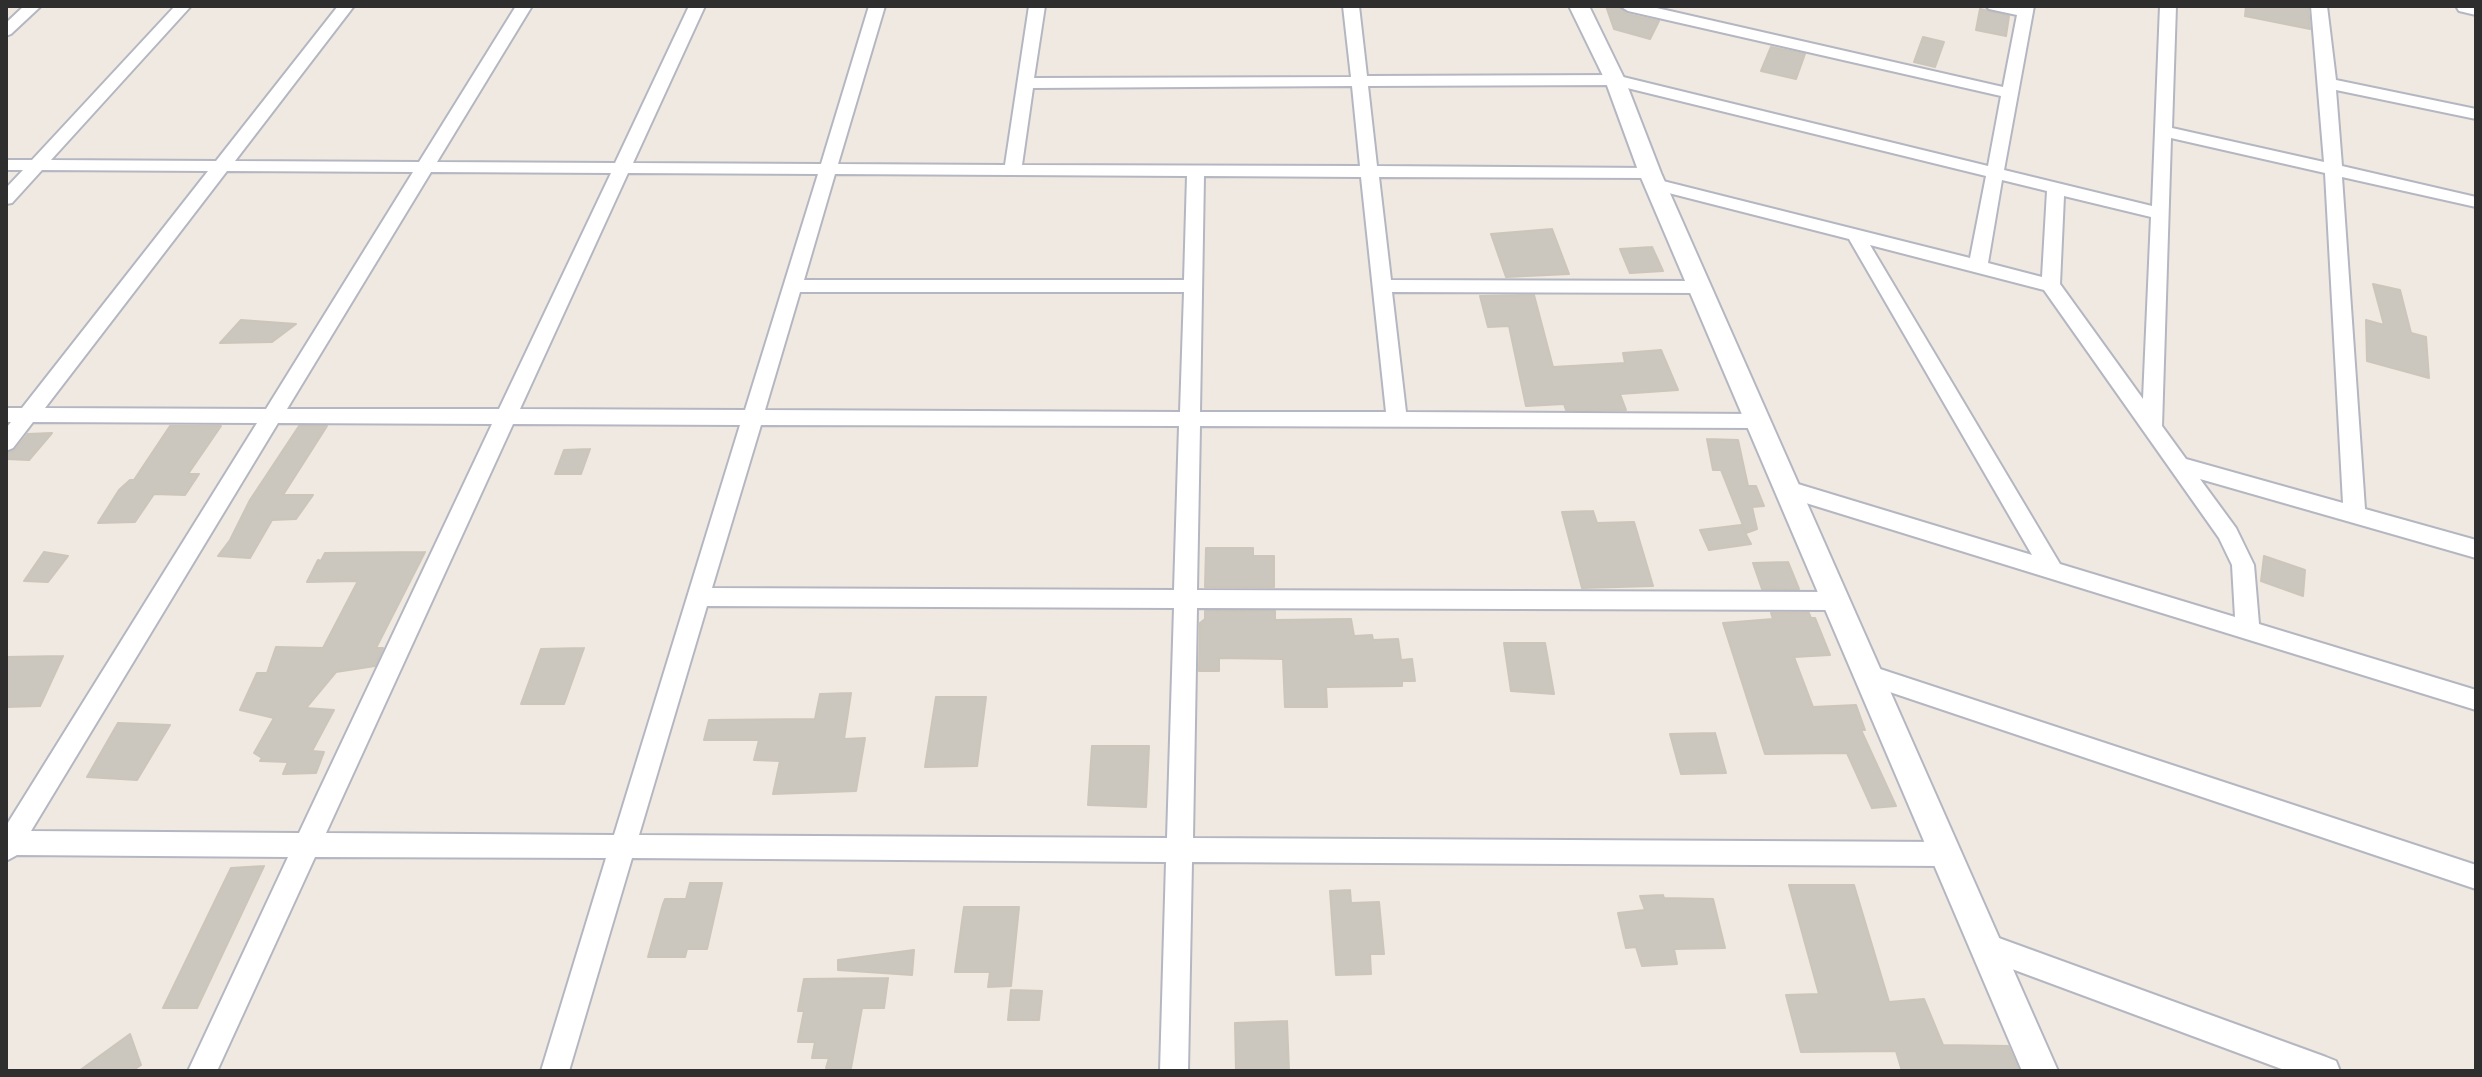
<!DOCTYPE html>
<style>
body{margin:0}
#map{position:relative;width:2482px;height:1077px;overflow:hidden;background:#efe9e1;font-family:"Archivo Narrow",sans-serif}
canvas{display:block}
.frame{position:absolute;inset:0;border:8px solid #2e2e2e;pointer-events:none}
</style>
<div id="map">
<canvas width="2482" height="1077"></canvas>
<div class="frame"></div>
</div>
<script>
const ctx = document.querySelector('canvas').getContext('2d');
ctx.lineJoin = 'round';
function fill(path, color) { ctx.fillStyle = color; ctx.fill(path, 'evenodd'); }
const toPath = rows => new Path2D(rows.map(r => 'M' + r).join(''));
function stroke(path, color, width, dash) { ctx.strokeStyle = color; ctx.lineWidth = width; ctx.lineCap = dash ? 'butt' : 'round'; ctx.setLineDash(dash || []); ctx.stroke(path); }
const building = toPath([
 [1606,6,1617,6,1627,14,1659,21,1650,39,1614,29,1606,6],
 [2246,6,2308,6,2310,29,2245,16,2246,6],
 [1980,9,2009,16,2006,36,1976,30,1980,9],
 [1923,37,1944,42,1935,67,1914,62,1923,37],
 [1771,47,1805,54,1796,79,1761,71,1771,47],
 [1552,229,1569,274,1506,277,1491,234,1552,229],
 [1652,247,1663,271,1630,273,1620,249,1652,247],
 [2373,284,2400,290,2411,333,2426,337,2429,378,2367,361,2366,320,2384,325,2373,284],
 [1534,295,1553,367,1625,363,1623,353,1661,350,1678,390,1620,394,1626,410,1566,410,1564,404,1526,406,1509,326,1488,327,1480,296,1534,295],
 [241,320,296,324,272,342,220,343,241,320],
 [170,426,221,426,188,474,199,474,185,495,154,494,135,522,98,523,119,490,130,480,134,480,170,426],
 [299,426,327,426,283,495,313,495,296,519,272,520,250,558,218,556,230,540,250,500,299,426],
 [52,433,29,460,6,459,6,454,15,450,28,434,52,433],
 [1707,439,1738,440,1748,486,1756,486,1764,506,1752,507,1757,529,1746,533,1721,470,1713,470,1707,439],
 [590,449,581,474,555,474,564,450,590,449],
 [1593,511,1597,523,1634,522,1653,586,1582,588,1562,512,1593,511],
 [1741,525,1751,544,1709,550,1700,530,1741,525],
 [1206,548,1253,548,1253,556,1274,556,1274,587,1205,587,1206,548],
 [44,552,68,556,48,582,24,581,44,552],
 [425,552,376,648,383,648,375,666,336,672,306,708,334,710,312,751,324,752,316,773,283,774,288,762,260,761,262,758,254,753,274,718,240,710,257,673,267,673,276,647,323,648,358,581,307,582,318,560,321,561,325,553,425,552],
 [2264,556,2305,570,2303,596,2261,581,2264,556],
 [1788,562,1799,589,1762,589,1753,563,1788,562],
 [1205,611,1275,611,1275,620,1351,619,1354,636,1372,635,1373,640,1398,639,1401,660,1412,659,1415,681,1402,681,1402,686,1326,687,1327,707,1285,707,1283,659,1219,658,1219,671,1199,671,1200,623,1205,619,1205,611],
 [1771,613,1809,613,1811,618,1815,618,1830,655,1794,657,1813,707,1856,705,1865,730,1861,730,1896,806,1872,808,1847,753,1765,754,1723,623,1773,619,1771,613],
 [1504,643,1545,643,1554,694,1511,691,1504,643],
 [584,648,564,704,521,704,541,649,584,648],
 [63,656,40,706,6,707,6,657,63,656],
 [851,693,844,739,865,738,856,791,773,794,780,761,754,760,759,740,704,740,709,720,815,719,820,694,851,693],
 [936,697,986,697,977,766,925,767,936,697],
 [118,723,170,725,137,780,87,777,118,723],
 [1715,733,1726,773,1681,774,1670,734,1715,733],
 [1092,746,1149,746,1146,807,1088,805,1092,746],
 [264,866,197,1008,163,1008,231,868,264,866],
 [690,883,722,883,707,949,687,949,685,957,648,957,663,904,665,899,686,899,690,883],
 [1789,885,1854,885,1889,1002,1924,999,1943,1045,2008,1046,2019,1071,1902,1071,1896,1051,1801,1052,1786,995,1819,994,1789,885],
 [1350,890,1351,903,1379,902,1384,954,1370,954,1371,974,1336,975,1330,891,1350,890],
 [1663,895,1664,898,1713,899,1725,948,1674,949,1677,964,1642,966,1636,947,1626,948,1618,913,1645,910,1640,896,1663,895],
 [964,907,1019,907,1011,986,988,987,990,972,955,972,964,907],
 [914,950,912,975,838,970,838,960,914,950],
 [888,978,884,1008,862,1008,851,1068,826,1068,829,1058,812,1058,815,1042,798,1042,804,1011,798,1011,804,979,888,978],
 [1011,990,1042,991,1039,1020,1008,1020,1011,990],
 [1287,1021,1289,1071,1236,1071,1235,1023,1287,1021],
 [130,1034,141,1065,132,1071,79,1071,130,1034]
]);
fill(building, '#cbc7bf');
stroke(building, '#cbc5ba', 2);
const minor = toPath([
 [24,6,41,6,11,34,6,36,6,23,24,6],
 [175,6,191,6,51,160,216,161,338,6,354,6,235,161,419,162,516,6,532,6,437,162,615,163,689,6,705,6,633,163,821,164,869,6,885,6,838,164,1005,165,1029,6,1045,6,1034,78,1351,77,1343,6,1359,6,1367,76,1615,75,1988,166,2001,96,1628,11,1620,6,1648,6,2003,87,2017,15,1989,9,1986,6,2034,6,2004,170,2152,206,2160,6,2176,6,2172,128,2324,162,2311,6,2327,6,2336,80,2476,109,2476,119,2336,90,2342,166,2476,197,2476,207,2342,177,2365,509,2476,540,2476,558,2200,479,2236,528,2254,565,2259,624,2476,690,2476,710,1780,495,1777,489,1780,483,1788,481,2032,555,1849,239,1649,188,1646,184,1655,179,1970,258,1986,176,1615,85,1368,86,1377,166,1650,168,1659,173,1650,178,1379,177,1391,280,1699,281,1708,287,1699,293,1392,292,1406,412,1759,414,1766,416,1769,421,1766,426,1759,428,1200,426,1197,590,1838,592,1846,595,1849,601,1846,607,1838,610,1197,608,1193,838,1945,842,1954,845,1958,854,1954,863,1945,866,1192,862,1188,1071,1160,1071,1166,862,632,858,569,1071,541,1071,606,858,315,857,217,1071,188,1071,288,857,17,855,6,861,6,826,257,423,33,422,13,448,6,451,6,428,11,422,6,422,6,408,22,408,208,171,42,170,12,203,6,204,6,188,23,170,6,170,6,160,32,160,175,6],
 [1352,86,1360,166,1022,165,1033,88,1352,86],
 [2171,138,2325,173,2343,503,2186,459,2162,426,2171,138],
 [227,171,413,172,266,409,45,408,227,171],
 [431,172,611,173,499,409,287,409,431,172],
 [628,173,818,174,745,410,520,409,628,173],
 [835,174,1187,176,1184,280,804,280,835,174],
 [1204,176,1361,177,1386,412,1200,412,1204,176],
 [2002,180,2047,191,2042,277,1988,263,2002,180],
 [2064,196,2151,217,2143,399,2060,284,2064,196],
 [1870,245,2044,290,2219,538,2232,565,2235,617,2060,564,1870,245],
 [800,292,1184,292,1180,412,765,410,800,292],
 [278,423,492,424,299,833,31,831,278,423],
 [513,424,740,425,614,835,326,833,513,424],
 [761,425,1179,426,1174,590,712,588,761,425],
 [707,606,1174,608,1167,838,639,835,707,606],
 [1871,666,2476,865,2476,889,1863,683,1859,676,1863,669,1871,666],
 [1985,933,2326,1057,2336,1061,2340,1071,2287,1071,1985,959,1975,955,1971,946,1975,937,1985,933]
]);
const tertiary = toPath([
 [1569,6,1589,6,1625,80,1661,173,2058,1071,2022,1071,1639,173,1605,80,1569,6]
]);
const secondary = toPath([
 [2456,6,2476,6,2476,15,2459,11,2456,6]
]);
stroke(minor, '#b4b7c1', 4);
stroke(tertiary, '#b4b7c1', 4);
stroke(secondary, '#b4b7c1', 4);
fill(minor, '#fff');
fill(tertiary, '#fff');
fill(secondary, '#fff');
</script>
